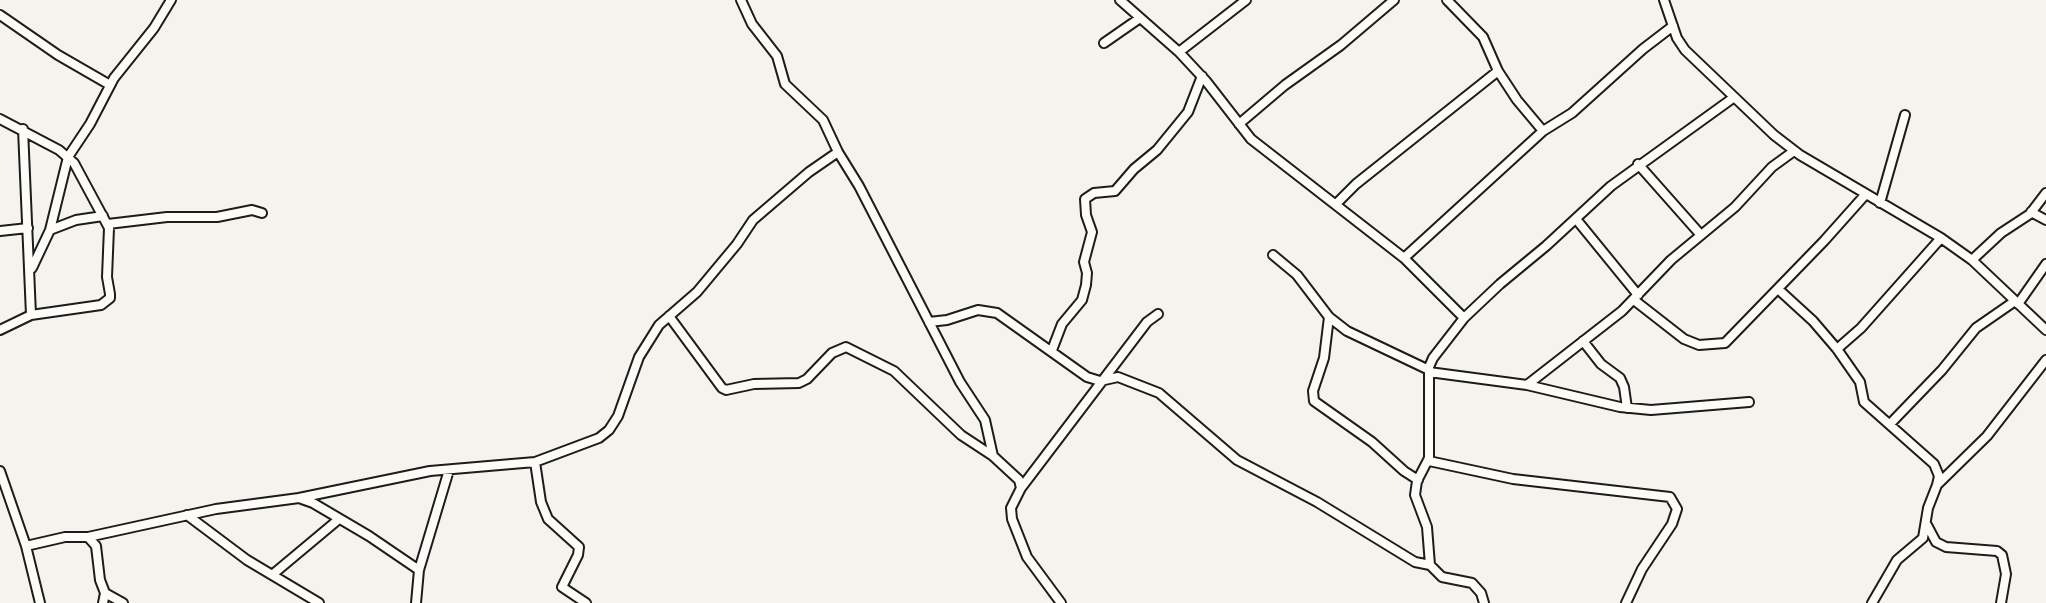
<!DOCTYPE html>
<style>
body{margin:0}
canvas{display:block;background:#f4f3ee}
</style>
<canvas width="2046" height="603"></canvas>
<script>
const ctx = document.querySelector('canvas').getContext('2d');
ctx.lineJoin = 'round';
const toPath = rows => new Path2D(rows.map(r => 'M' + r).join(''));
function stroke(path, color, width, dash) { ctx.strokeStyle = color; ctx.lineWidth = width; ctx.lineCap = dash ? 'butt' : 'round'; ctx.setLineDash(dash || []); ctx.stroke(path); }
const minor = toPath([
 [741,0,752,24,777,56,785,84,823,120,838,152,859,186,960,382,985,420,993,456],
 [1120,0,1179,52,1206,81,1251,139,1404,258,1464,318],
 [1447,0,1483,37,1498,71,1517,100,1543,131],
 [1664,0,1677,38,1685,50,1774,135,1800,155,1941,238,1972,260,2046,330],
 [0,15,58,55,110,85],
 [1104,43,1140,18],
 [1179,52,1246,0],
 [0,119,59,150,74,163,109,228,107,277,110,294,110,298,101,305,31,315,0,330],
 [1239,124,1285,85,1341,45,1394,0],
 [23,129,31,315],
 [1638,164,1700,234],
 [1880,203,1905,115],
 [1336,204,1356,184,1498,71],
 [2031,212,2046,220],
 [1576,219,1638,295],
 [108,224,167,217,217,217,252,210,262,213],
 [50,230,68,157,90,124,114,78,154,28,171,0],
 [0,231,28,228],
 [1273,255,1297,275,1329,317,1347,331,1429,370],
 [1404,258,1543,131,1572,113,1643,49,1673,26],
 [1972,260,2001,233,2030,214,2046,193],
 [32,268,50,230,76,220,103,216],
 [1778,289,1813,321,1837,349,1860,382,1864,402,1934,464,1939,476,1937,485],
 [1634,300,1684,339,1699,345,1725,343,1824,241,1865,195],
 [2018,304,2046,264],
 [669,316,722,388,726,390,754,384,799,383,807,379,832,353,846,347,894,371,961,435,993,456,1019,480,1021,488,1011,508,1012,519,1027,557,1061,603],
 [1329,317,1324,358,1313,391,1314,401,1372,442,1404,471,1418,480],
 [929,322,947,320,978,310,997,313,1087,377,1100,381,1118,377,1159,393,1237,460,1317,502,1415,562,1430,565],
 [1583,341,1601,364,1620,378,1624,387,1627,408],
 [1837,349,1861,328,1941,238],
 [1052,350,1062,324,1082,300,1086,285,1087,273,1084,262,1092,232,1086,215,1085,199,1094,193,1115,191,1134,169,1157,150,1188,112,1202,76],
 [1429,372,1527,385,1620,407,1651,410,1749,402],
 [1527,385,1622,311,1671,260,1735,207,1772,167,1794,151],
 [1890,424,1942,370,1976,328,2015,301],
 [1429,461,1513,479,1670,497,1677,509,1672,524,1642,569,1626,603],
 [535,462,541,502,548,519,579,547,578,555,562,587,586,603],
 [0,471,26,546,40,603],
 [1021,488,1147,322,1158,314],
 [299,498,430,471,535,462,599,438,609,430,618,416,639,357,659,325,697,292,737,244,753,220,809,172,838,152],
 [187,515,247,560,319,603],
 [1927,525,1936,542,1946,547,1997,551,2002,555,2006,574,2001,603],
 [88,537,216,509,299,498,313,503,369,536,419,570,416,603],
 [26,546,65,537,88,537,96,546,100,580,105,593,123,603],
 [419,570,449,470],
 [272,575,339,519],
 [103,603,105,593],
 [1484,603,1481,593,1472,583,1442,577,1430,565,1427,527,1415,495,1417,481,1429,458,1429,367,1433,358,1464,318,1500,284,1546,246,1611,186,1733,98],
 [1872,603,1897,560,1923,538,1928,508,1937,485,1987,436,2046,360]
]);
stroke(minor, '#1c1c1c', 12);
stroke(minor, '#fdfcf7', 8);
</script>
